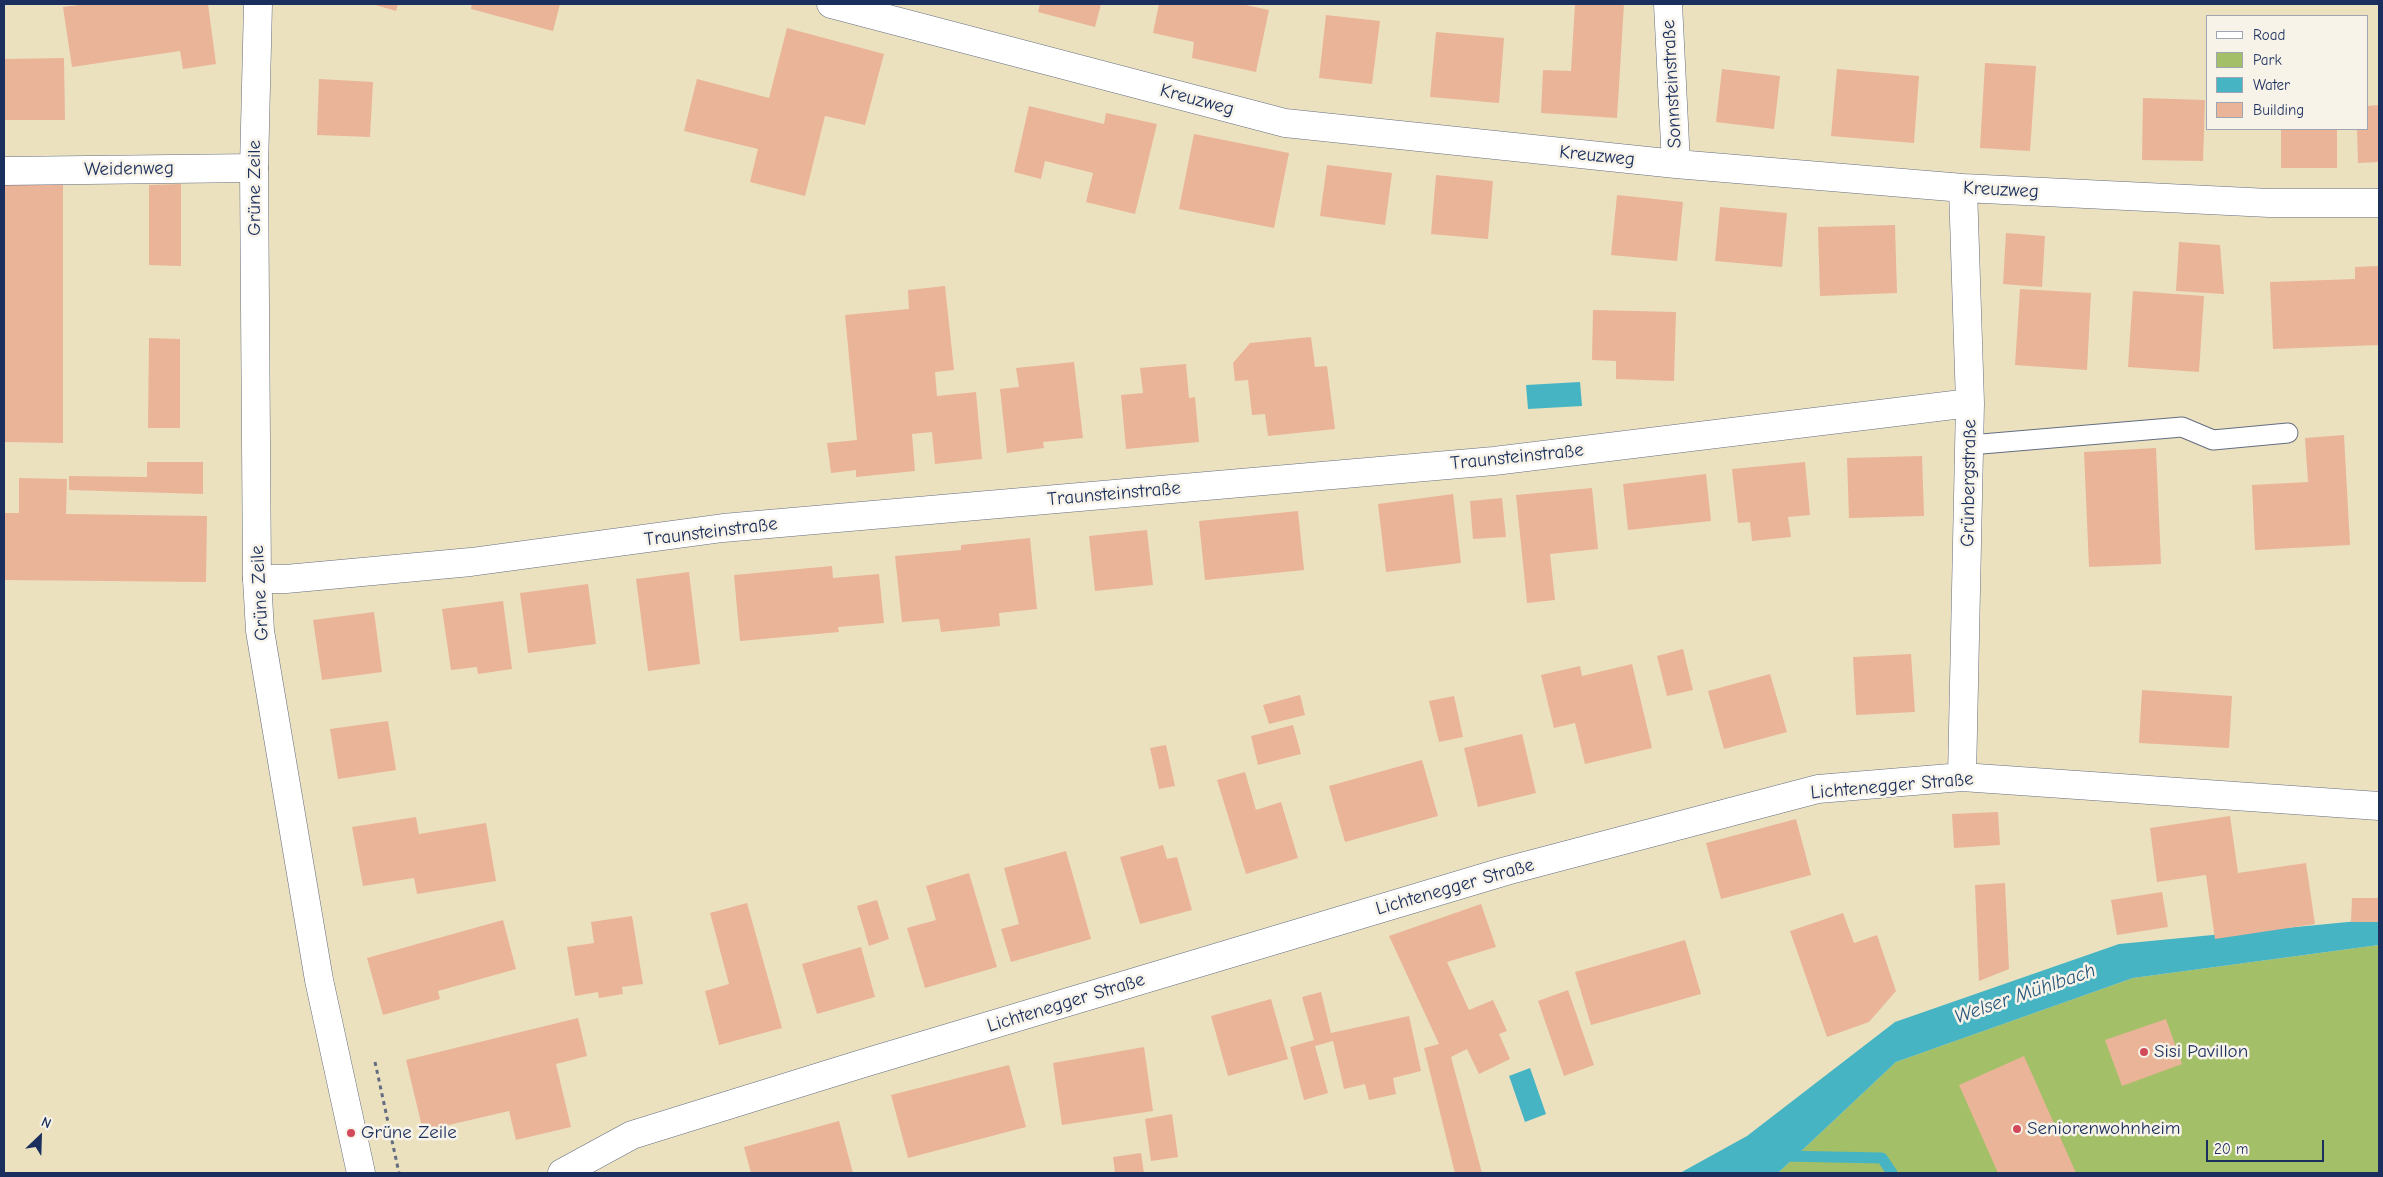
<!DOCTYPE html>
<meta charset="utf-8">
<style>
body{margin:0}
#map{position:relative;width:2383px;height:1177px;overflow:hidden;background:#ebe1bf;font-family:"Comic Neue",sans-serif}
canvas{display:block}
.frame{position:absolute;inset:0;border:5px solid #1b2f5e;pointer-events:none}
.legend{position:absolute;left:2206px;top:15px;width:162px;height:115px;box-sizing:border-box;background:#f7f3e8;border:1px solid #9fa5b1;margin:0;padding:6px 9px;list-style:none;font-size:15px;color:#1b2f5e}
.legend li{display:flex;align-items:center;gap:10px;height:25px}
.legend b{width:25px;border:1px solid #9fa5b1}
.north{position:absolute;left:15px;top:1112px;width:50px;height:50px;-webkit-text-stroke:4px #f7f3e8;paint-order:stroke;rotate:24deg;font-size:14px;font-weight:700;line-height:20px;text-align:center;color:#1b2f5e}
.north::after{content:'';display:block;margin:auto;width:18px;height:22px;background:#1b2f5e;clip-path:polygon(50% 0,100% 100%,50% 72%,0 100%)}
.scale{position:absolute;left:2206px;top:1140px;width:118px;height:22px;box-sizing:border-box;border:2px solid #1b2f5e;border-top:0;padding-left:6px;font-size:15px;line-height:18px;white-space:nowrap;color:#1b2f5e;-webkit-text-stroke:4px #f7f3e8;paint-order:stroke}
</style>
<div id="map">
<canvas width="2383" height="1177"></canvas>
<div class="frame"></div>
<ul class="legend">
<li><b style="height:6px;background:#fff"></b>Road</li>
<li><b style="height:14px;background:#a3bf67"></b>Park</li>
<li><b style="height:14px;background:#47b4c4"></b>Water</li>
<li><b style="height:14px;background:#eab498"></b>Building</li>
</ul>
<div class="north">N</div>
<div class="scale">20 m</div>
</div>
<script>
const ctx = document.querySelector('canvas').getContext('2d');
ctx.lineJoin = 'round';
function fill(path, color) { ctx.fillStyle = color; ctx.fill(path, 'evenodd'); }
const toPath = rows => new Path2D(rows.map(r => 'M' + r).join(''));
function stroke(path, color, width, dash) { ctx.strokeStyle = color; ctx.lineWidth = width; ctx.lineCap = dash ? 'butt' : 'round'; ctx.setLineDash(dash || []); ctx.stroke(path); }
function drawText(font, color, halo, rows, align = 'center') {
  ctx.font = font + ' "Comic Neue",sans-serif'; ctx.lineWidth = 5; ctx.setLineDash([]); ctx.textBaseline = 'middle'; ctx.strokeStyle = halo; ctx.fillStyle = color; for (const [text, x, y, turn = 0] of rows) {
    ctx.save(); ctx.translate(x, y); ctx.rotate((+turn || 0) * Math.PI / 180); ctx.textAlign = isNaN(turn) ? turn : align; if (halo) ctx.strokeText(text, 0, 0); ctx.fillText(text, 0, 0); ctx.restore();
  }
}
fill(toPath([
 [2379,945,2379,1173,1778,1173,1896,1062,2133,978]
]), '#a3bf67');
fill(toPath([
 [1580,382,1582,406,1528,409,1526,385],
 [2379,919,2379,945,2133,978,1896,1062,1778,1173,1680,1173,1747,1136,1895,1022,2119,944],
 [1530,1068,1546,1114,1525,1122,1509,1076]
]), '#47b4c4');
stroke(toPath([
 [1782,1156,1882,1158,1892,1173]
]), '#47b4c4', 11);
fill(toPath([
 [87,4,208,4,216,64,183,69,180,51,72,67,63,7],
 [372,4,398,4,396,11],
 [472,4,560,4,553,31,471,9],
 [1040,4,1101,4,1095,27,1038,12],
 [1159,4,1241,4,1269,10,1256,72,1192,58,1194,42,1153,33],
 [1575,4,1624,4,1617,118,1541,113,1543,70,1571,71],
 [1326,15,1380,21,1372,84,1319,78],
 [787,28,884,54,865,125,825,116,805,196,750,182,758,149,684,131,697,79,769,98],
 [1436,32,1504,38,1499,103,1430,97],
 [64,58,65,120,4,120,4,59],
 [1985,63,2036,66,2030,151,1980,148],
 [1722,69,1780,76,1774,129,1716,122],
 [1837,69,1919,76,1914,143,1831,136],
 [319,79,373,82,370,137,317,135],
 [2143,98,2205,100,2203,161,2142,160],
 [2379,105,2379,162,2358,163,2357,129,2367,129,2367,106],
 [1029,106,1104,124,1106,113,1157,124,1135,214,1086,202,1093,173,1045,161,1041,179,1014,172],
 [2281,129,2337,129,2337,168,2281,168],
 [1194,134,1289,153,1274,228,1179,209],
 [1327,165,1392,173,1385,225,1320,216],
 [1436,175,1493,181,1488,239,1431,234],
 [4,179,63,179,63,443,4,442],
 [181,184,181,266,149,265,149,185],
 [1617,195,1683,202,1677,261,1611,255],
 [1720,207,1787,213,1782,267,1715,261],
 [1895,225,1897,293,1820,296,1818,227],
 [2006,233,2045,236,2042,287,2003,284],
 [2179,242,2220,245,2224,294,2176,291],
 [2379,266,2379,345,2273,349,2270,282,2355,279,2355,267],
 [945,286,954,370,935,372,937,396,976,392,982,459,935,464,932,432,912,434,915,471,856,477,856,470,831,473,827,443,857,440,845,315,909,309,908,290],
 [2020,289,2091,293,2087,370,2015,365],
 [2133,291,2204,296,2199,372,2128,367],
 [1593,310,1676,312,1674,381,1616,379,1616,361,1592,360],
 [1311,337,1315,367,1327,366,1335,429,1268,436,1265,414,1252,415,1248,380,1235,381,1233,363,1250,343],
 [149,338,180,339,180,428,148,428],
 [1074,362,1083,438,1043,442,1044,448,1007,453,1000,389,1019,387,1016,368],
 [1186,364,1189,398,1195,397,1199,442,1126,449,1121,395,1143,393,1140,368],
 [2344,435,2350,545,2255,550,2252,485,2308,482,2305,438],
 [2156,448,2161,564,2089,567,2084,452],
 [1922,456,1924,516,1849,518,1847,458],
 [147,462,203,462,203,494,69,490,69,476,147,477],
 [1805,462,1810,515,1788,517,1791,537,1752,541,1750,522,1738,523,1732,469],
 [1706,474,1711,521,1628,530,1623,484],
 [19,478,67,479,66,514,207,516,206,582,4,580,4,513,19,513],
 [1592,488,1598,549,1550,554,1555,600,1527,603,1516,495],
 [1453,494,1461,563,1386,572,1378,504],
 [1502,498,1506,537,1473,539,1470,501],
 [1298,511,1304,570,1205,580,1199,521],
 [1147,530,1153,585,1095,591,1089,536],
 [1030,538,1037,609,999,613,1000,626,941,632,939,619,902,622,895,556,961,550,961,545],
 [832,566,833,578,879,574,884,623,838,627,839,632,740,641,734,575],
 [689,572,700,664,648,671,636,579],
 [588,584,596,644,528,653,520,593],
 [503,601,512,669,478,674,477,667,451,670,442,609],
 [374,612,382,672,322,680,313,620],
 [1683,649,1693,690,1667,696,1657,656],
 [1911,654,1915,712,1856,715,1853,657],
 [1632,664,1652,748,1585,764,1575,723,1554,728,1541,675,1580,666,1582,676],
 [1770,674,1787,732,1724,749,1708,691],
 [2142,690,2232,696,2229,748,2139,743],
 [1300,695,1305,715,1269,724,1263,705],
 [1454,696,1463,737,1439,742,1429,701],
 [388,721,396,770,338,779,330,729],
 [1293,725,1301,754,1258,765,1251,736],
 [1522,734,1536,793,1478,807,1464,748],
 [1166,745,1175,786,1159,789,1150,748],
 [1422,760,1438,816,1345,842,1329,786],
 [1245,772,1256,810,1281,802,1298,858,1246,874,1217,780],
 [1998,812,2000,845,1954,848,1952,814],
 [2230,816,2238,873,2306,863,2315,924,2215,939,2206,875,2157,882,2150,828],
 [416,817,419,834,486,823,496,881,417,894,414,878,363,886,352,827],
 [1796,819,1811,875,1721,899,1706,843],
 [1163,845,1167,859,1177,857,1192,910,1140,924,1120,857],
 [1066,851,1091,939,1011,962,1001,929,1019,924,1004,868],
 [969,873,997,967,925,988,907,928,936,920,926,886],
 [2005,883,2009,969,1979,981,1975,885],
 [2162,892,2168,927,2117,935,2111,900],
 [2352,898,2379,898,2379,922,2351,922],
 [877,900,889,939,869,946,857,906],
 [747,903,782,1028,719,1045,705,991,729,984,710,913],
 [1481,904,1496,947,1447,962,1469,1010,1493,1000,1507,1031,1499,1034,1510,1059,1479,1074,1467,1049,1451,1057,1482,1173,1455,1173,1424,1048,1439,1044,1389,936],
 [1843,913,1854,943,1877,935,1896,991,1869,1022,1827,1037,1790,931],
 [632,916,643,984,622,987,623,994,599,998,598,992,575,996,567,947,594,943,591,922],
 [503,920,516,969,438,991,440,999,383,1015,367,958],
 [1685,940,1701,994,1591,1025,1575,972],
 [861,947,875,997,817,1014,802,964],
 [1568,990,1594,1065,1564,1076,1538,1001],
 [1321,992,1331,1033,1409,1016,1421,1071,1393,1078,1396,1094,1369,1100,1365,1084,1344,1089,1333,1041,1315,1046,1328,1093,1304,1100,1290,1047,1314,1040,1302,997],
 [1271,999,1288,1059,1228,1076,1211,1016],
 [578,1018,587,1056,556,1064,571,1127,516,1140,509,1111,423,1131,406,1060],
 [2166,1019,2182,1064,2122,1086,2105,1040],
 [1144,1047,1153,1111,1062,1125,1053,1063],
 [2024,1056,2076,1173,1998,1173,1959,1085],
 [1009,1065,1026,1127,908,1158,891,1095],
 [1172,1114,1178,1157,1151,1161,1145,1119],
 [839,1121,853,1173,751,1173,744,1147],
 [1141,1153,1144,1173,1115,1173,1113,1157]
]), '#eab498');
const service = toPath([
 [1970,445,2182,427,2213,440,2288,433]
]);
const minor = toPath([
 [831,4,1285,123,1676,164,1963,188,2269,203,2379,203],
 [1668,4,1676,164],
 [4,171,254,168],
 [257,579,286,579,471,562,723,528,1494,461,1970,403],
 [1962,777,1970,403,1963,188],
 [562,1173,632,1135,861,1064,1506,871,1818,789,1962,777,2379,806]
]);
const tertiary = toPath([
 [258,4,254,168,257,579,260,631,319,980,361,1173]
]);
stroke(service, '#646d80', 21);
stroke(minor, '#646d80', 29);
stroke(tertiary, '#646d80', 29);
stroke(toPath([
 [375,1062,399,1173]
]), '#646d80', 3, [4, 4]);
stroke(service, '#fff', 19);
stroke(minor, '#fff', 28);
stroke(tertiary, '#fff', 28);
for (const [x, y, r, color] of [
 [2144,1052,5,"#d1495b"],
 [2017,1129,5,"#d1495b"],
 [351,1133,5,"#d1495b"]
]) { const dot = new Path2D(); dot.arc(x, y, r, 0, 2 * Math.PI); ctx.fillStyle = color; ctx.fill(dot); stroke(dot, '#f7f3e8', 2); }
drawText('19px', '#1b2f5e', '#f7f3e8', [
 ["Sonnsteinstraße",1672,84,-93],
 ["Kreuzweg",1197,100,15],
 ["Kreuzweg",1597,156,6],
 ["Weidenweg",129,169,-1],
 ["Grüne Zeile",255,188,-90],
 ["Kreuzweg",2001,190,3],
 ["Traunsteinstraße",1517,457,-6],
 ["Grünbergstraße",1969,483,-89],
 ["Traunsteinstraße",1114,494,-5],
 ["Traunsteinstraße",711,532,-7],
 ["Grüne Zeile",260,593,-93],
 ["Lichtenegger Straße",1892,786,-5],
 ["Lichtenegger Straße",1455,887,-16],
 ["Lichtenegger Straße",1066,1003,-17]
]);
drawText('19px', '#1b2f5e', '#f7f3e8', [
 ["Sisi Pavillon",2154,1052],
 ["Seniorenwohnheim",2027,1129],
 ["Grüne Zeile",361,1133]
], 'left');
drawText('italic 20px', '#28577d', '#f7f3e8', [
 ["Welser Mühlbach",2025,994,-19]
]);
</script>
